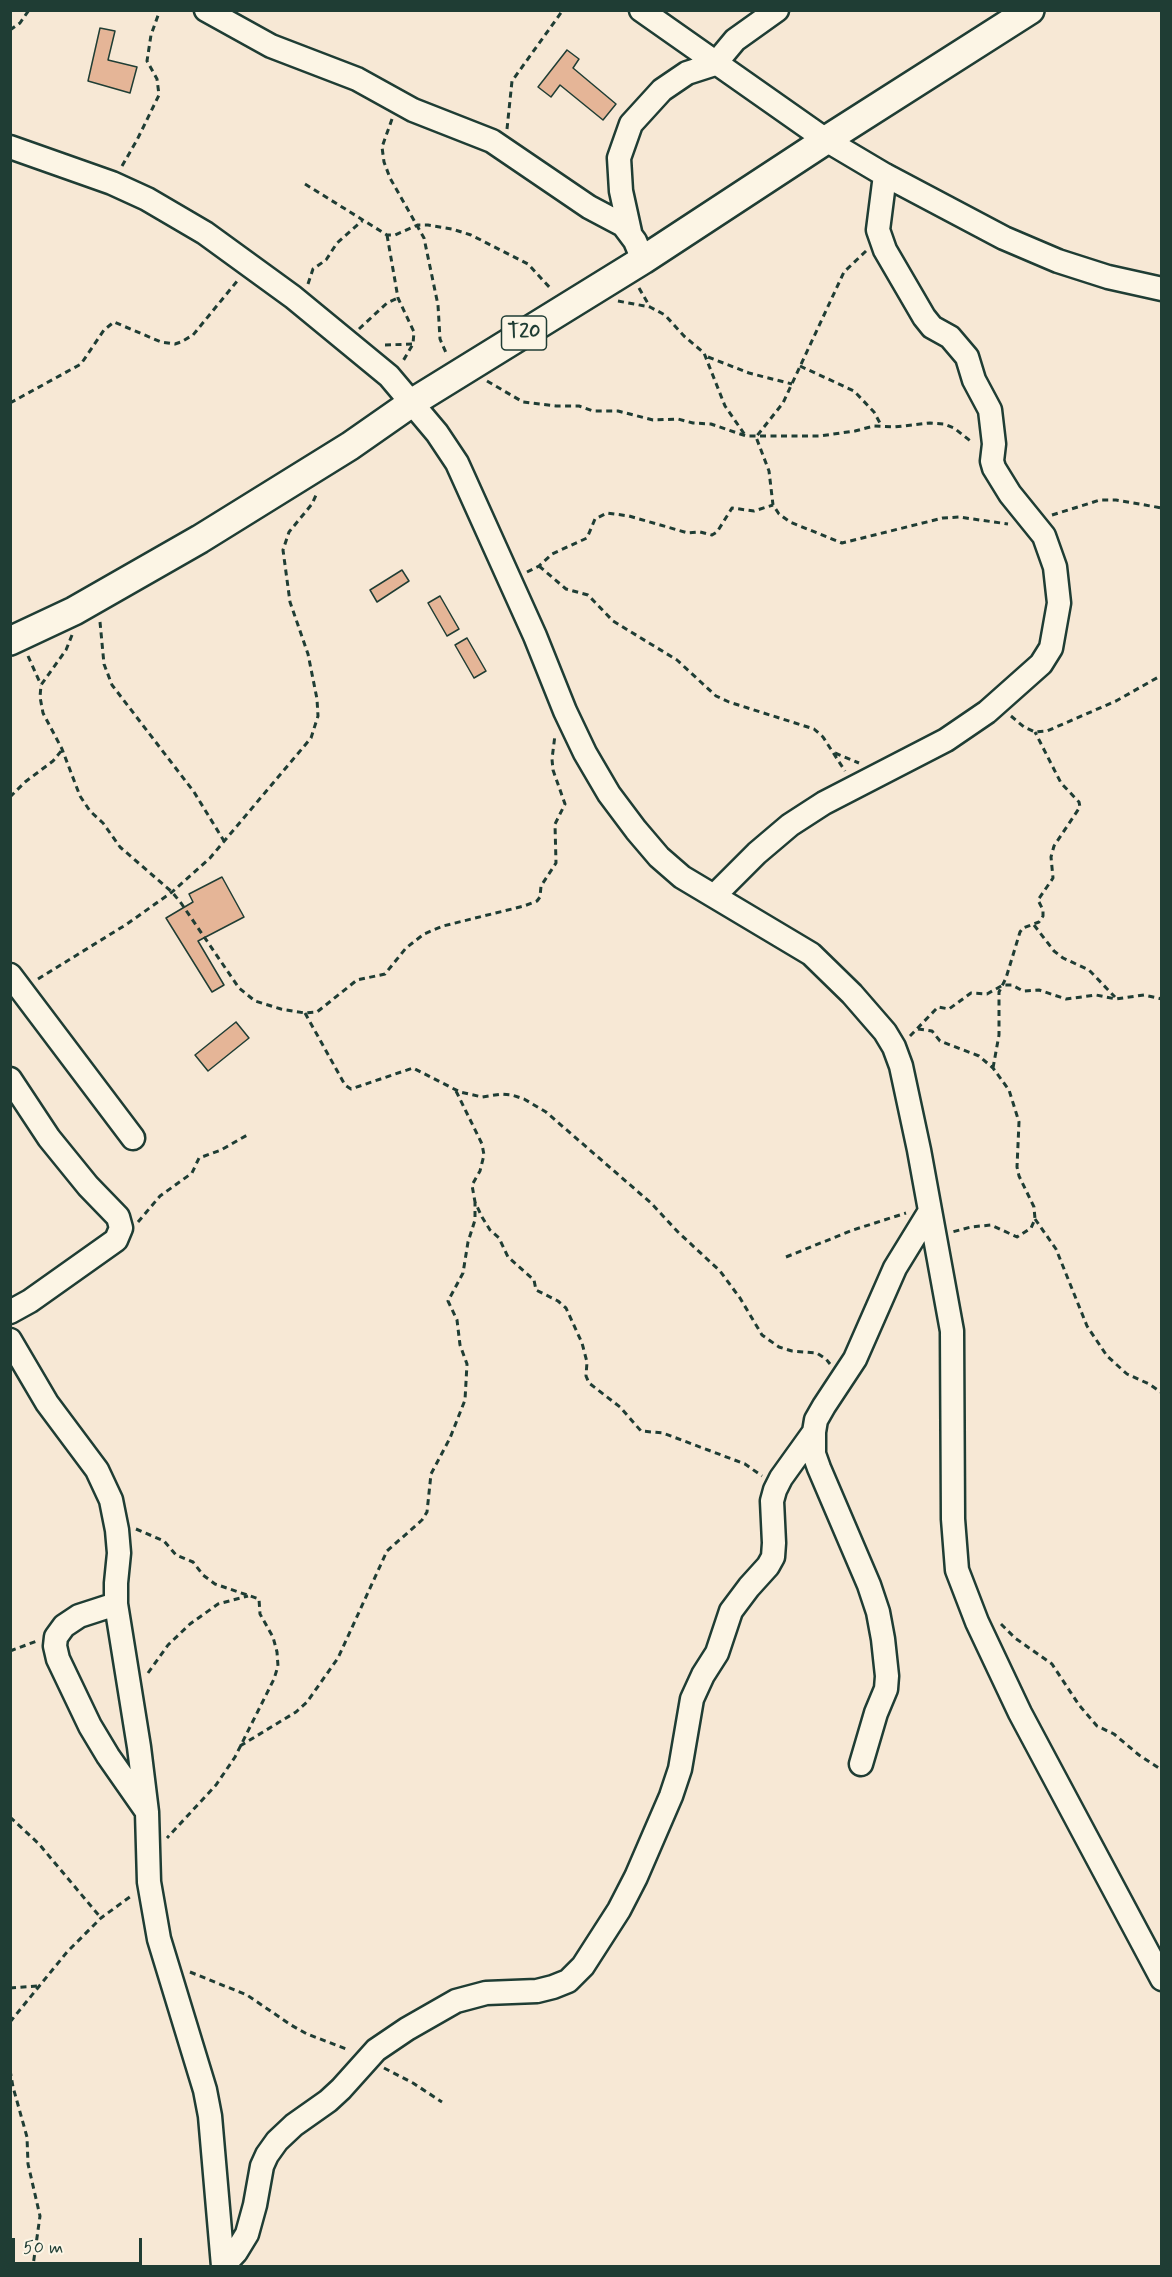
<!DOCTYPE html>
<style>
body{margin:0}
#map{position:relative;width:1172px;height:2277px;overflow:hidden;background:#f7e8d5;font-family:Mynerve,sans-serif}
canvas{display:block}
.frame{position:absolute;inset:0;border:12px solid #1f3d34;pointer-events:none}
.scale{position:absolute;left:12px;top:2238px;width:130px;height:27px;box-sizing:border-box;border:3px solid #1f3d34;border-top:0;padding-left:8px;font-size:18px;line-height:21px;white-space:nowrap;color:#1f3d34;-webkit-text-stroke:4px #fcf5e5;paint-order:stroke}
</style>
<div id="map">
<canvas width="1172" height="2277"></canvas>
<div class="frame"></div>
<div class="scale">50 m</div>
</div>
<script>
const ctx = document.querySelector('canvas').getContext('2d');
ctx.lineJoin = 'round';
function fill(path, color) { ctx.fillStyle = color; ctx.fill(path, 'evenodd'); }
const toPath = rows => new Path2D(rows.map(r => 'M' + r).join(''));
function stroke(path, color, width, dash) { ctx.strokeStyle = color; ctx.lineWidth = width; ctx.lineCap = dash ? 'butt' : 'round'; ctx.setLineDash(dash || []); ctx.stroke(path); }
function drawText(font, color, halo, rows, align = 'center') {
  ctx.font = font + ' Mynerve,sans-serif'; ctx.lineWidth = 5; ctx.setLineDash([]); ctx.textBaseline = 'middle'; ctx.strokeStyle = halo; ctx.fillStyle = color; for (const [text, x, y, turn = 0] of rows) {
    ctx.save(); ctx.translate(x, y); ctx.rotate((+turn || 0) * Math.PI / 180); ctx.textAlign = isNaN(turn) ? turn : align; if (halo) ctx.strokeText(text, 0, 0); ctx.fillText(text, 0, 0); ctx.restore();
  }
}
const building = toPath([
 [100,28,115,31,108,60,137,67,130,93,88,81,100,28],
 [567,50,579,59,573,68,616,104,603,120,560,85,551,97,538,87,567,50],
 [402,570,409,581,377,602,370,590,402,570],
 [440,596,459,629,447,636,428,603,440,596],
 [467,638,486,671,474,678,455,645,467,638],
 [222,877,244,917,198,941,224,985,212,992,166,918,193,902,189,894,222,877],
 [236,1022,249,1038,208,1071,195,1055,236,1022]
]);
fill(building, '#e5b597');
stroke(building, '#1f3d34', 1.5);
const minor = toPath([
 [206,10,271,46,357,79,413,110,492,141,589,207,623,225,635,241,643,260],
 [641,10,826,140,885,175,1004,238,1058,261,1108,277,1162,289],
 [10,147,112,183,147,199,205,233,293,297,389,376,437,433,457,463,535,636,565,711,585,753,609,794,636,830,659,857,682,877,811,954,852,994,885,1032,894,1047,901,1066,919,1150,952,1331,953,1519,957,1570,977,1622,1020,1713,1162,1979],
 [630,232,621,191,619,158,631,124,662,90,687,73,715,64,735,40,777,10],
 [714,896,757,853,790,825,824,803,946,740,987,712,1041,664,1051,648,1059,603,1055,567,1044,536,1010,494,994,468,992,461,994,444,990,410,974,380,967,357,950,337,932,327,924,317,885,250,878,230,885,175],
 [10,975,133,1138],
 [10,1079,49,1138,88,1186,118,1217,121,1228,116,1240,30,1301,10,1312],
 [10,1340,47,1403,97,1470,111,1500,117,1530,119,1553,116,1583,116,1604,139,1747,147,1812,149,1882,159,1939,205,2090,210,2116,223,2266],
 [116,1604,79,1616,64,1626,56,1637,55,1646,58,1659,90,1726,108,1756,145,1809],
 [861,1764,876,1713,886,1689,887,1676,883,1639,878,1612,869,1585,819,1468,814,1454,814,1432,816,1420,824,1406,855,1359,895,1268,930,1211],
 [223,2266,236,2252,247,2234,255,2205,262,2166,267,2155,277,2141,294,2125,328,2101,341,2089,376,2050,407,2029,456,2001,486,1993,537,1991,553,1987,568,1981,583,1966,619,1910,636,1877,671,1796,680,1769,692,1699,703,1675,717,1653,731,1611,749,1587,768,1566,773,1557,774,1543,772,1501,775,1490,781,1478,814,1432]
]);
const major = toPath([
 [10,641,74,611,200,539,350,446,413,402,643,260,826,140,1030,10]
]);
stroke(minor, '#1f3d34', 27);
stroke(major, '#1f3d34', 32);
stroke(toPath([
 [10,30,20,23,29,10],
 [392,119,382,147,384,162,390,178,424,238,438,305,440,339,447,355],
 [507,129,512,81,563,10],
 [122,166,137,140,159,95,157,79,147,61,151,35,160,10],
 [305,184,387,235,395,235,418,225,428,225,452,229,471,235,528,264,552,290],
 [387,235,398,298,414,332,413,344,403,361],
 [866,251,844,272,783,403,756,437,769,471,773,505,779,514,790,522,842,543,943,518,959,517,1008,524],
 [308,284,313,269,326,260,337,243,362,221],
 [639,288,650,307],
 [618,301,650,307,665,315,684,336,704,353,725,406,745,435],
 [359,329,387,303,398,298],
 [385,345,413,344],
 [708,357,749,373,792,384],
 [800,366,854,391,874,412,881,425],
 [487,381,523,402,556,406,579,406,593,411,618,411,653,420,678,419,693,423,711,424,746,436,820,436,855,431,874,426,894,427,930,423,944,424,954,428,973,443],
 [10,403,81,364,104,330,114,322,161,342,175,344,181,342,193,335,238,280],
 [1052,515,1100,500,1116,500,1162,508],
 [539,566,566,589,588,595,613,621,677,660,716,696,729,702,814,729,823,737,845,771],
 [527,572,539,566,552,554,587,538,595,519,607,513,629,516,688,533,700,532,712,535,717,532,732,508,754,511,773,505],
 [100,622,104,664,112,685,194,792,224,841],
 [72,635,66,650,41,685,40,697,43,713,62,749,80,796,90,811,103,823,120,847,172,892,181,903,239,988,255,1001,281,1009,305,1013,317,1012,357,980,385,974,406,948,424,934,443,926,524,906,537,901,540,897,541,886,556,863,555,824,565,804,553,770,552,759,555,735],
 [28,656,41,685],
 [1011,716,1024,727,1035,732,1047,731,1116,701,1162,675],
 [835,753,859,763],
 [10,797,25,782,53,761,62,750],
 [1034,925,1054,951,1063,958,1089,970,1115,997],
 [38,979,127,924,172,892,210,858,311,738,318,716,317,699,308,654,290,602,283,550,289,532,312,504,317,493],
 [305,1013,345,1085,351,1089,413,1068,460,1092,482,1097,502,1094,512,1095,524,1099,546,1112,651,1203,678,1232,720,1271,740,1298,762,1335,779,1347,792,1351,817,1353,826,1359,830,1364],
 [918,1029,932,1031,940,1041,979,1056,993,1068,1009,1090,1019,1122,1017,1167,1019,1176,1034,1207,1035,1219,1031,1228,1017,1237,991,1225,971,1227,952,1232],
 [910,1036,938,1007,949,1009,971,993,987,994,1003,985,1012,985,1023,991,1039,990,1066,999,1096,995,1116,999,1144,995,1162,999],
 [993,1068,999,1035,999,992,1006,978,1020,932,1023,928,1039,922,1043,916,1043,910,1038,900,1053,878,1051,857,1054,846,1080,807,1079,802,1061,783,1035,732],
 [456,1091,482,1144,484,1155,480,1171,472,1185,475,1202,482,1217,490,1230,499,1238,508,1257,534,1280,536,1290,558,1301,566,1308,582,1343,587,1362,586,1376,589,1383,620,1407,641,1431,663,1433,745,1464,762,1476],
 [1035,1219,1056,1249,1087,1326,1107,1356,1127,1374,1149,1384,1162,1393],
 [138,1222,160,1196,192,1173,199,1158,221,1150,249,1134],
 [786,1257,853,1230,906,1213],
 [136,1529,164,1541,176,1555,193,1562,203,1575,215,1584,259,1599,260,1614,273,1637,277,1652,278,1666,274,1679,235,1757,216,1785,167,1838],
 [1001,1624,1015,1638,1052,1664,1079,1705,1097,1726,1114,1734,1139,1755,1162,1770],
 [10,1651,37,1641],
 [148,1673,168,1645,190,1624,218,1604,248,1596],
 [240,1746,296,1712,307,1702,338,1658,387,1551,422,1520,427,1512,431,1474,450,1438,465,1400,467,1364,460,1345,457,1320,448,1301,463,1273,468,1242,475,1220,475,1202],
 [10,1817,39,1844,101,1918],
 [190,1972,247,1995,291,2025,307,2034,349,2050],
 [10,1988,38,1986],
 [10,2018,10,2031],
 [10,2022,67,1952,101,1918,131,1896],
 [384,2068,413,2083,442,2102],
 [10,2070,13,2087,27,2137,28,2164,40,2216,33,2266]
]), '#1f3d34', 3, [6, 4.5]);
stroke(minor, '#fcf5e5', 22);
stroke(major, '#fcf5e5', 27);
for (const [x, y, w] of [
 [524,333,45]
]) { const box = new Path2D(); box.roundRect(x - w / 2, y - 17, w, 34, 4.5); ctx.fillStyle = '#fcf5e5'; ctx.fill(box); stroke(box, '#1f3d34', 1.5); }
drawText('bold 20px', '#1f3d34', null, [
 ["T20",524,333]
]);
</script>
